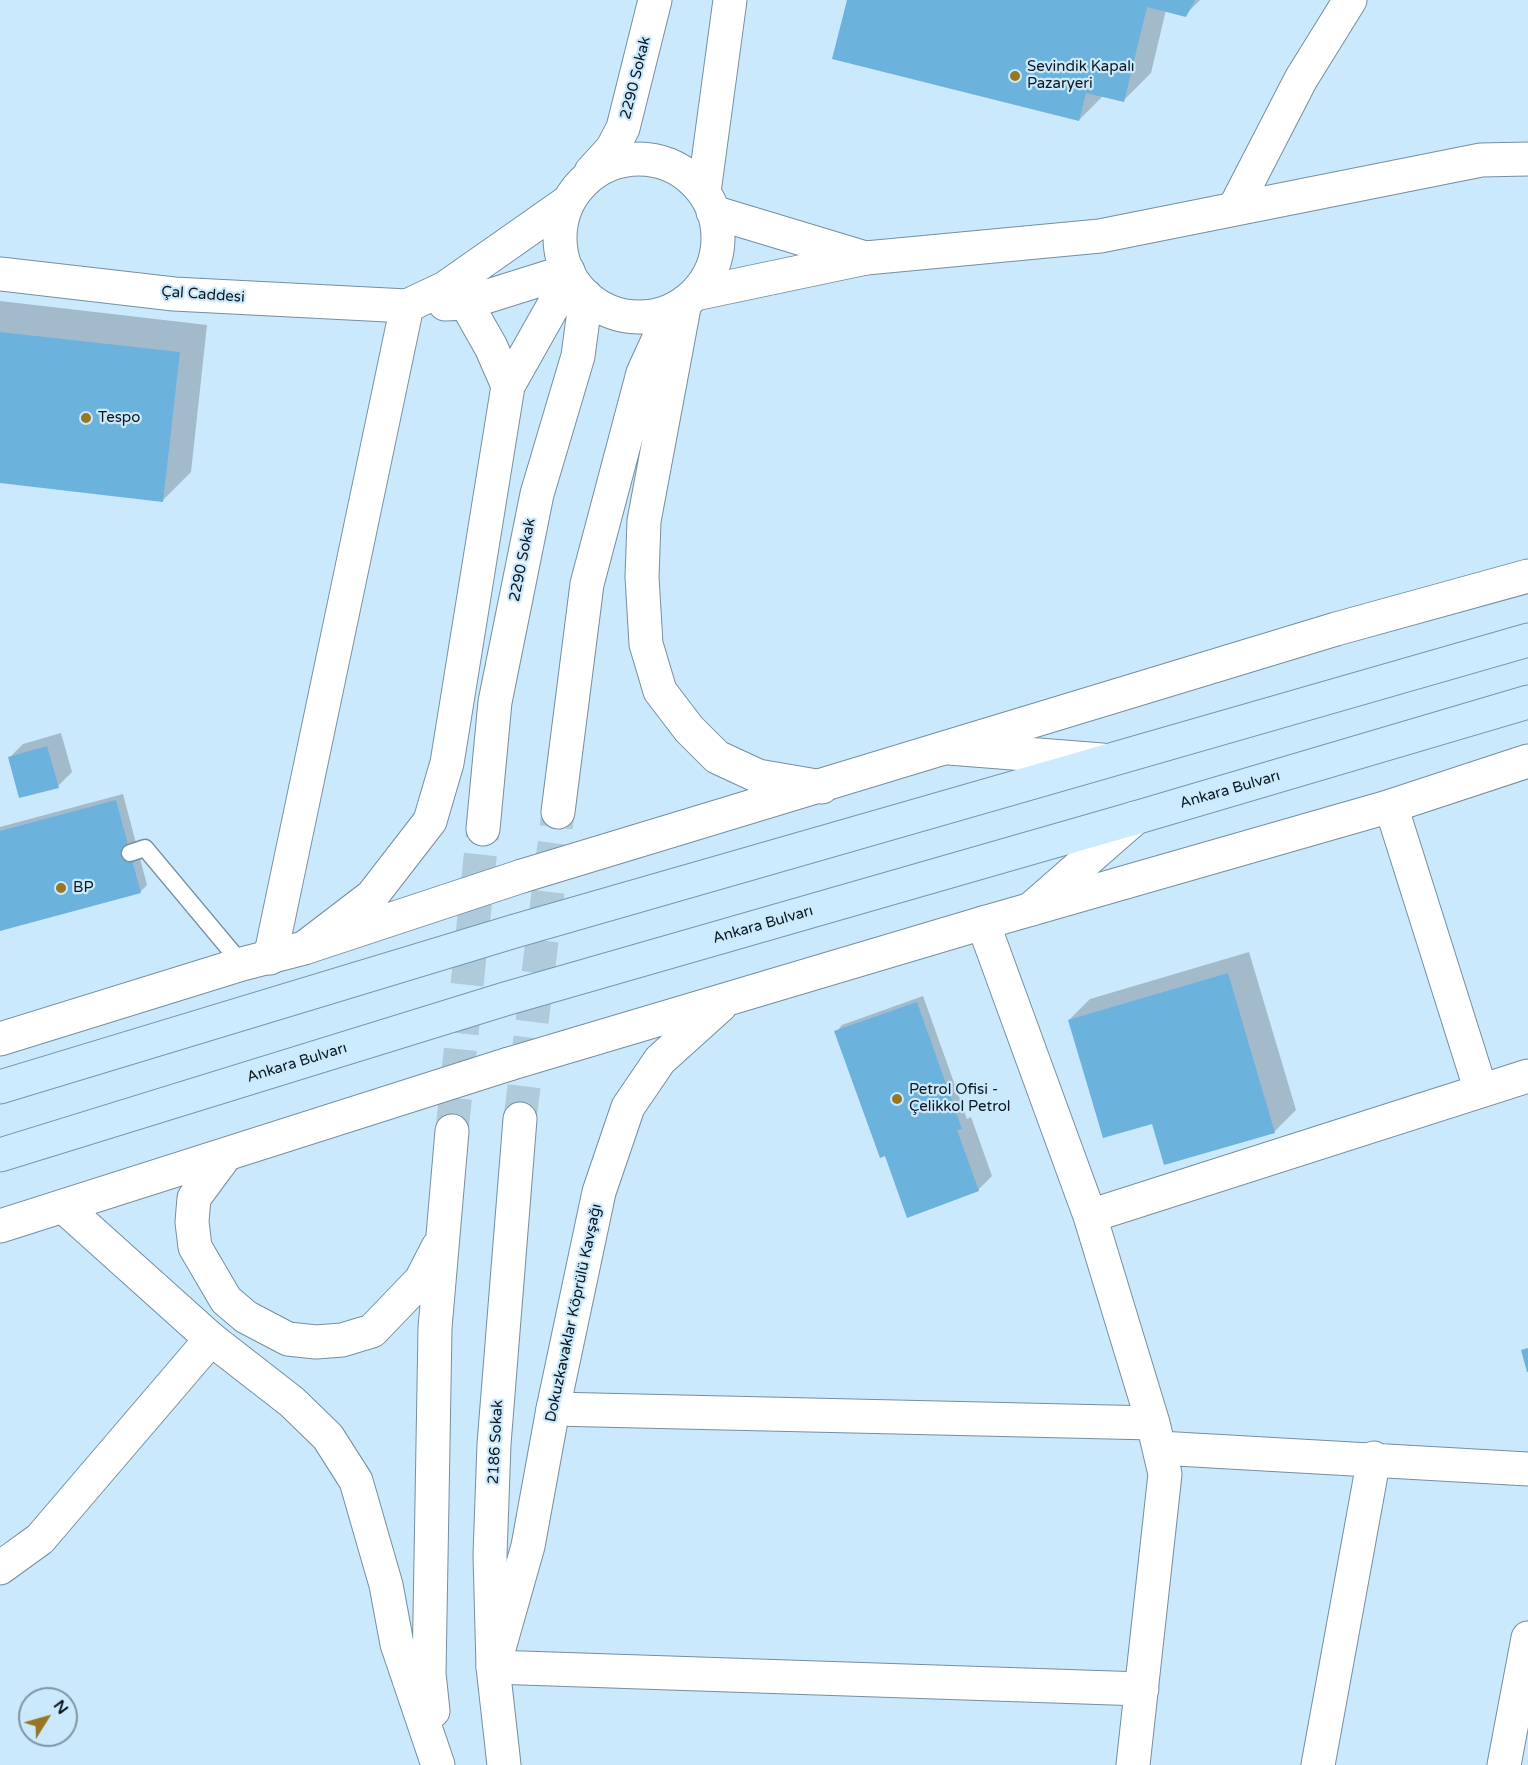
<!DOCTYPE html>
<meta charset="utf-8">
<style>
body{margin:0}
#map{position:relative;width:1528px;height:1765px;overflow:hidden;background:#cbe9fc;font-family:"Varela Round",sans-serif}
canvas{display:block}
.north{position:absolute;left:18px;top:1687px;width:60px;height:60px;box-sizing:border-box;background:#cbe9fc;border:2px solid #7f95a3;border-radius:50%;rotate:53deg;font-size:16px;font-weight:700;line-height:24px;text-align:center;color:#0c171e}
.north::after{content:'';display:block;margin:auto;width:21px;height:27px;background:#987720;clip-path:polygon(50% 0,100% 100%,50% 72%,0 100%)}
</style>
<div id="map">
<canvas width="1528" height="1765"></canvas>
<div class="north">N</div>
</div>
<script>
const ctx = document.querySelector('canvas').getContext('2d');
ctx.lineJoin = 'round';
function fill(path, color) { ctx.fillStyle = color; ctx.fill(path, 'evenodd'); }
const toPath = rows => new Path2D(rows.map(r => 'M' + r).join(''));
function stroke(path, color, width, dash) { ctx.strokeStyle = color; ctx.lineWidth = width; ctx.lineCap = dash ? 'butt' : 'round'; ctx.setLineDash(dash || []); ctx.stroke(path); }
function drawText(font, color, halo, rows, align = 'center') {
  ctx.font = font + ' "Varela Round",sans-serif'; ctx.lineWidth = 4.5; ctx.setLineDash([]); ctx.textBaseline = 'middle'; ctx.strokeStyle = halo; ctx.fillStyle = color; for (const [text, x, y, turn = 0] of rows) {
    ctx.save(); ctx.translate(x, y); ctx.rotate((+turn || 0) * Math.PI / 180); ctx.textAlign = isNaN(turn) ? turn : align; if (halo) ctx.strokeText(text, 0, 0); ctx.fillText(text, 0, 0); ctx.restore();
  }
}
fill(toPath([
 [848,0,1200,0,1185,15,1166,10,1151,73,1123,101,1103,96,1079,120],
 [0,301,207,325,191,472,163,500,0,481],
 [61,733,72,772,58,786,9,758,23,744],
 [123,794,147,885,140,892,0,927,0,827],
 [1249,952,1296,1110,1275,1131,1165,1163,1153,1122,1069,1020,1090,999],
 [923,996,967,1119,971,1117,992,1176,978,1190,885,1155,836,1032,842,1025]
]), '#0003');
fill(toPath([
 [847,0,1195,0,1186,17,1147,7,1124,102,1086,93,1079,121,832,59],
 [0,332,180,352,163,502,0,483],
 [47,746,59,788,19,798,8,757],
 [116,800,141,893,0,931,0,831],
 [1228,973,1275,1133,1164,1165,1152,1124,1103,1138,1068,1020],
 [917,1002,962,1129,957,1130,979,1191,907,1218,885,1156,880,1158,834,1031],
 [1528,1348,1528,1372,1527,1372,1521,1350]
]), '#6bb2dd');
stroke(toPath([
 [520,1119,558,812],
 [452,1131,483,829]
]), '#aecadb', 33, [33, 16]);
const service = toPath([
 [130,853,145,848,242,964]
]);
const minor = toPath([
 [1235,207,1301,79,1350,0],
 [866,258,1100,236,1481,160,1528,159],
 [1391,806,1481,1091],
 [983,923,1090,1216,1153,1423,1165,1474,1133,1765],
 [270,958,407,306],
 [1090,1216,1528,1076],
 [553,1409,1153,1423],
 [1159,1448,1528,1469],
 [0,1568,40,1539,211,1339],
 [493,1667,1142,1689],
 [1318,1765,1374,1458],
 [1504,1765,1528,1638]
]);
const tertiary = toPath([
 [0,274,174,294,407,306],
 [522,876,1336,629,1528,576],
 [509,1064,983,923,1391,806,1528,761],
 [496,1659,528,1546,553,1409,599,1192,628,1107,660,1060,721,1005]
]);
const secondary = toPath([
 '560 238a79 79 0 1 1 158 0a79 79 0 1 1-158 0Z',
 [591,172,612,149,623,128,655,0],
 [704,192,730,0],
 [713,212,862,257],
 [695,294,866,258],
 [685,302,644,521,642,577,646,644,660,691,689,729,717,757,758,776,822,787],
 [445,304,466,303,568,271],
 [407,306,445,288,569,201],
 [508,386,570,276],
 [949,748,1102,760],
 [558,812,587,584,643,373,659,338,674,315],
 [483,829,495,702,537,494,578,356,586,296],
 [1031,909,1135,818],
 [304,948,372,896,430,821,447,763,508,386,491,347,466,303],
 [0,1039,242,964,304,948,522,876],
 [225,1156,194,1198,192,1222,195,1247,226,1300,246,1317,288,1339,316,1342,342,1340,372,1331,421,1280,438,1247],
 [64,1207,211,1339,292,1402,328,1437,356,1481,386,1585,397,1644,438,1765],
 [0,1226,509,1064],
 [433,1711,429,1674,435,1328,452,1131],
 [504,1765,493,1667,490,1555,494,1444,520,1119]
]);
const primary = toPath([
 [0,1087,515,931,1528,640],
 [0,1155,505,999,1135,818,1528,702]
]);
stroke(service, '#748fa1', 19);
stroke(minor, '#748fa1', 35);
stroke(tertiary, '#748fa1', 35);
stroke(secondary, '#748fa1', 35);
stroke(primary, '#7398af', 35);
stroke(service, '#fff', 16);
stroke(minor, '#fff', 33);
stroke(tertiary, '#fff', 33);
stroke(secondary, '#fff', 33);
stroke(primary, '#cdebfe', 33);
for (const [x, y, r, color] of [
 [1015,76,6,"#987720"],
 [86,418,6,"#987720"],
 [61,888,6,"#987720"],
 [897,1099,6,"#987720"]
]) { const dot = new Path2D(); dot.arc(x, y, r, 0, 2 * Math.PI); ctx.fillStyle = color; ctx.fill(dot); stroke(dot, '#cbe9fc', 2); }
drawText('15px', '#0c171e', '#cbe9fc', [
 ["Sevindik Kapalı",1027,67],
 ["Pazaryeri",1027,84],
 ["Tespo",98,418],
 ["BP",73,888],
 ["Petrol Ofisi -",909,1090],
 ["Çelikkol Petrol",909,1107]
], 'left');
drawText('15px', '#0c171e', '#cbe9fc', [
 ["2290 Sokak",636,78,-76],
 ["Çal Caddesi",203,295,4],
 ["2290 Sokak",523,560,-79],
 ["Ankara Bulvarı",1230,790,-16],
 ["Ankara Bulvarı",763,925,-16],
 ["Ankara Bulvarı",297,1063,-17],
 ["Dokuzkavaklar Köprülü Kavşağı",574,1313,-78],
 ["2186 Sokak",496,1442,-87]
]);
</script>
